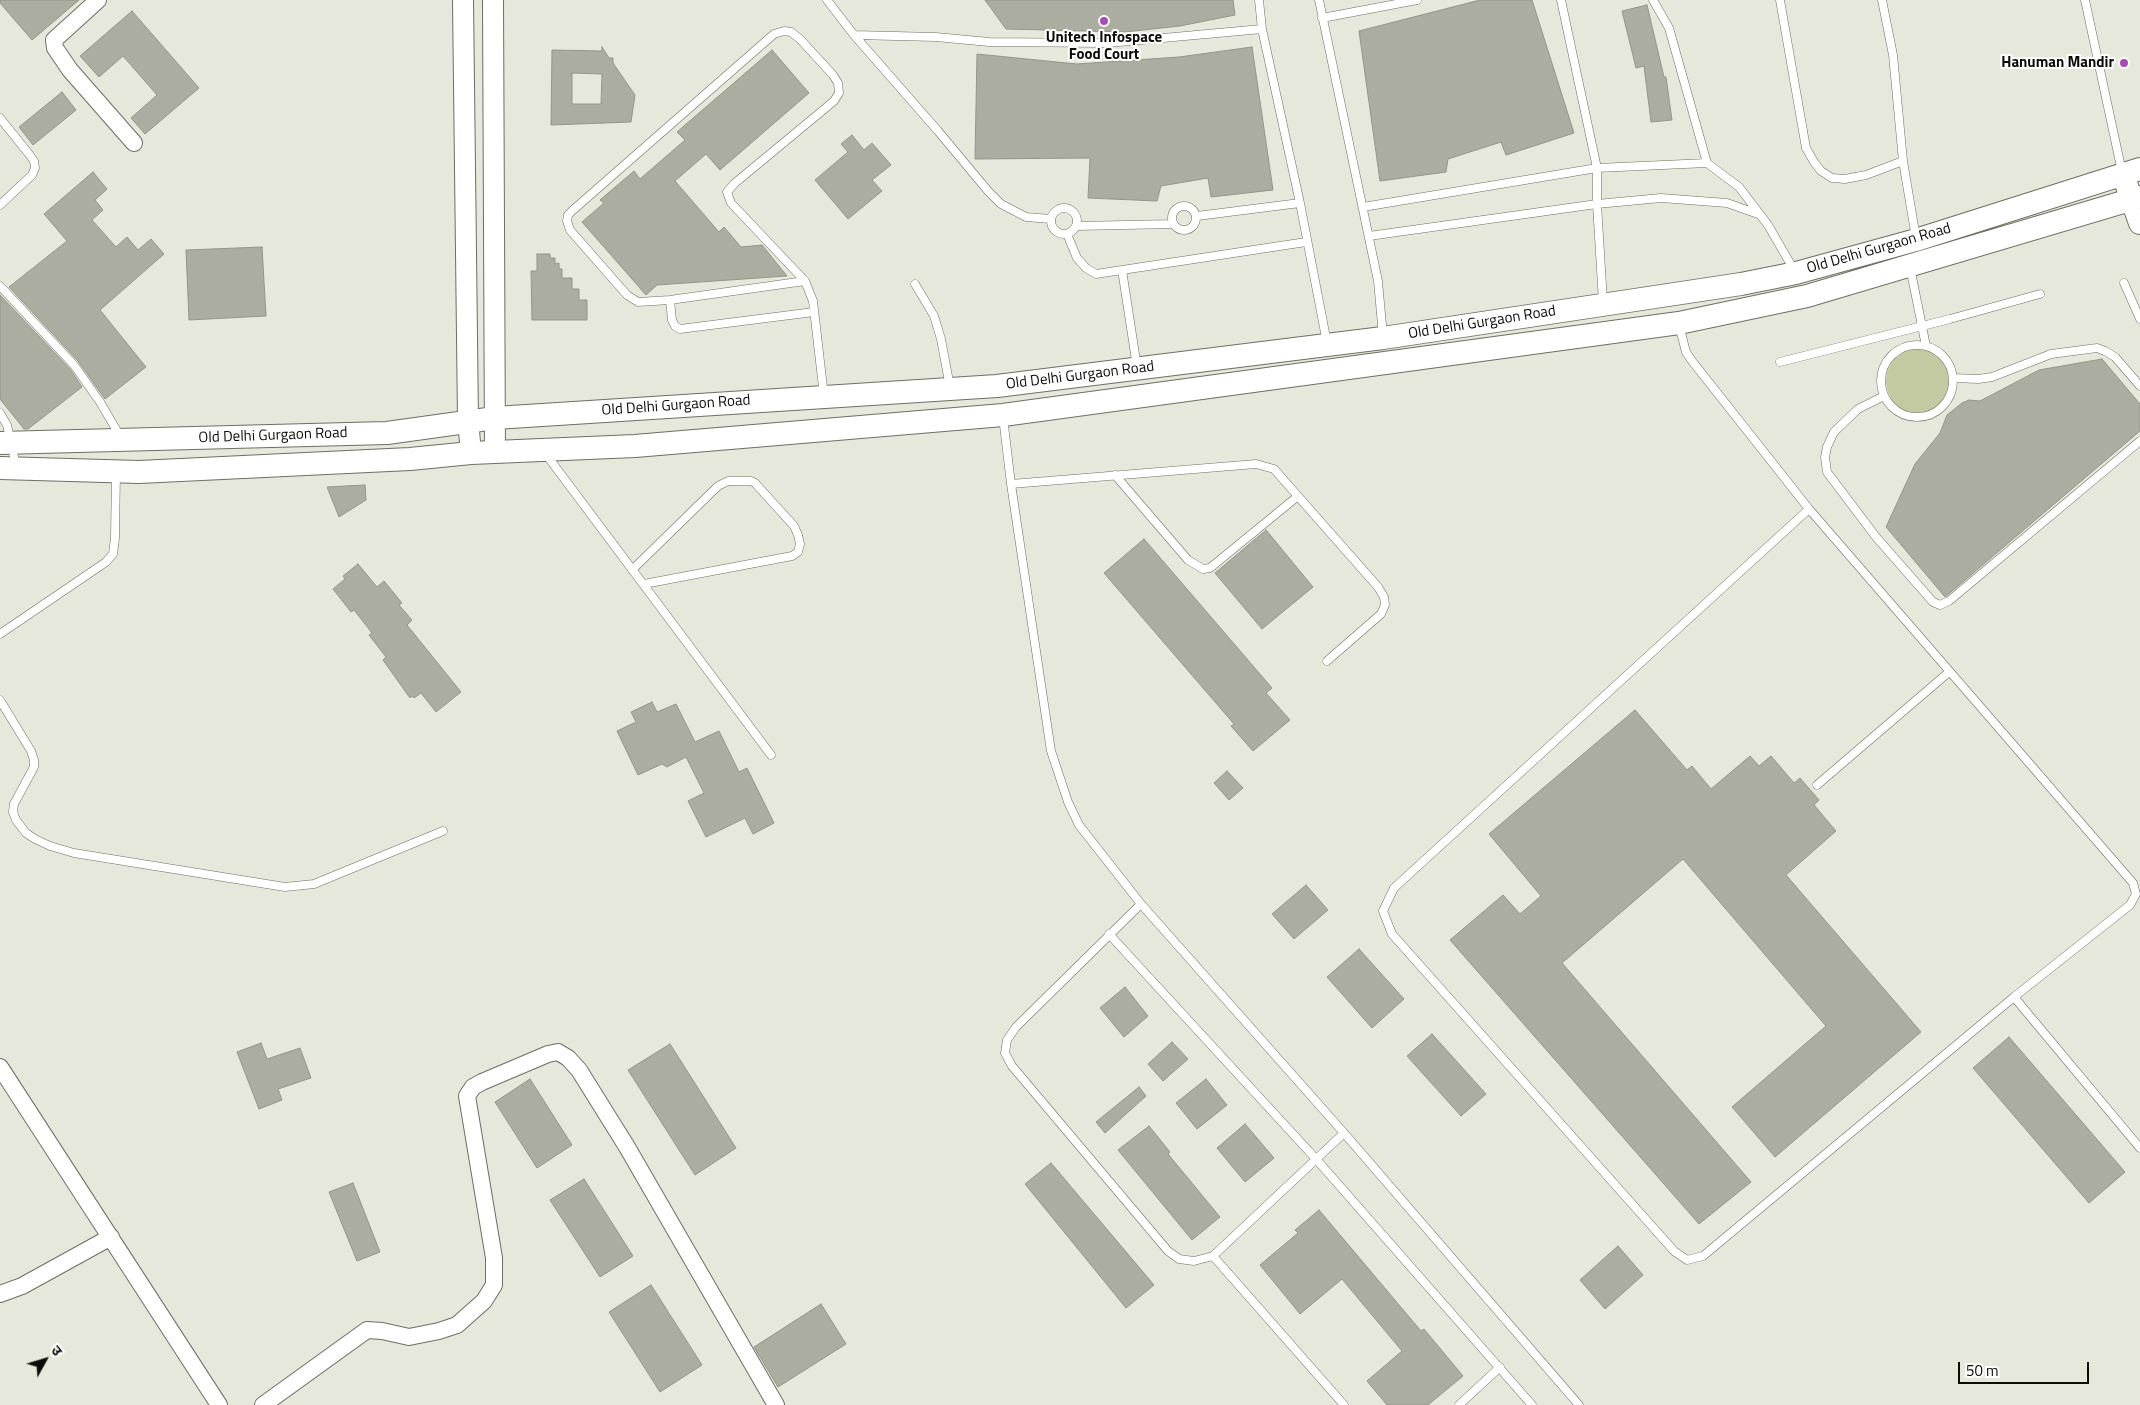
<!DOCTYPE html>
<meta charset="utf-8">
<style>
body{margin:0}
#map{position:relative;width:2140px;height:1405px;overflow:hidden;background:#e6e8db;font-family:"Titillium Web","Noto Sans Devanagari",sans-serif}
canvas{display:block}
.north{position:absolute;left:20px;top:1335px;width:50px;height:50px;-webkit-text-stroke:4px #fff;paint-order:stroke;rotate:51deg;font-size:14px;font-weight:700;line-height:20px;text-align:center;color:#0b0c08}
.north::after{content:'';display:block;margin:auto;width:18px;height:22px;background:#0b0c08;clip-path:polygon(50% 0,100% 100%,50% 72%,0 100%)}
.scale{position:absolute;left:1958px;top:1362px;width:131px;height:22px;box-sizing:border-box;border:2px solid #0b0c08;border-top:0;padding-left:6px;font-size:15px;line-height:18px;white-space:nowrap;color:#0b0c08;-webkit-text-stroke:4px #fff;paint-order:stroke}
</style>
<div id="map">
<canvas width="2140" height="1405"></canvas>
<div class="north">उ</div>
<div class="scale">50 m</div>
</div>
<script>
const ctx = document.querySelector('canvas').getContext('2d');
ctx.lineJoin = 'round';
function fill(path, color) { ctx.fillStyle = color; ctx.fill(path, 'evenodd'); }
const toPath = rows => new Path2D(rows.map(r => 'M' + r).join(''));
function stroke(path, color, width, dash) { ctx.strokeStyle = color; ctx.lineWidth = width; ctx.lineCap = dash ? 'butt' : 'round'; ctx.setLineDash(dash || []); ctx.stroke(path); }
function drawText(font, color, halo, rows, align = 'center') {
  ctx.font = font + ' "Titillium Web",sans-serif'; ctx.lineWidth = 4; ctx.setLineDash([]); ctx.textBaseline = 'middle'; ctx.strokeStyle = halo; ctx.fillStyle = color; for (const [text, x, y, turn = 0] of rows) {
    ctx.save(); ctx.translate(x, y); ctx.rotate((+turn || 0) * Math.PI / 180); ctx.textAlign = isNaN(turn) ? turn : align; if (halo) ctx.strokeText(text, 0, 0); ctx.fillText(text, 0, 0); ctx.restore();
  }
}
fill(toPath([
 '1886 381a32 32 0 1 1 64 0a32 32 0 1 1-64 0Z'
]), '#c3c9a0');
const building = toPath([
 [0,0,79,0,32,40,0,3,0,0],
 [985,0,1233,0,1235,15,1180,26,1125,32,1006,29,985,0],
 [1480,0,1532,0,1574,133,1506,155,1501,142,1448,159,1446,172,1380,181,1359,31,1480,0],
 [1647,5,1664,77,1666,77,1672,120,1651,122,1644,66,1636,68,1622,11,1647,5],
 [132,11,199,88,145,134,131,118,157,95,123,56,99,77,80,56,132,11],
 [602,47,609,58,613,58,613,63,635,95,631,122,551,125,552,50,602,51,602,47],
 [572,73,602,74,601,104,572,104,572,73],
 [1252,47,1273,190,1211,197,1208,178,1161,186,1157,201,1088,198,1090,158,975,159,977,54,1077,64,1179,57,1252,47],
 [772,50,809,93,720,170,706,154,675,181,719,232,724,227,741,247,762,245,787,276,657,285,646,295,582,222,604,203,600,200,634,171,640,179,685,140,677,132,772,50],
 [62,92,76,110,33,145,19,127,62,92],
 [852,135,864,150,872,143,891,165,872,180,882,191,848,219,815,180,848,152,841,144,852,135],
 [93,172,107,189,95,200,103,210,92,220,116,247,127,237,138,250,151,239,164,254,100,310,146,367,105,399,78,361,9,287,67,241,44,214,93,172],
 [262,247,266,316,189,320,186,250,262,247],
 [537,254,550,254,550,258,555,258,555,264,559,263,559,269,562,269,562,278,572,278,572,289,579,289,579,300,587,300,587,320,532,320,531,271,537,271,537,254],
 [0,295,70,369,82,387,28,429,24,429,0,399,0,295],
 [2102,359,2140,404,2140,431,1945,597,1886,527,1915,464,1940,433,1947,415,1962,403,1969,400,1980,401,2039,370,2102,359],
 [365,485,366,500,339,517,327,487,365,485],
 [1266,530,1313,587,1262,629,1215,573,1266,530],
 [1144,539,1272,688,1266,693,1290,720,1253,751,1231,726,1234,724,1104,573,1144,539],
 [358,564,377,587,384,581,402,603,399,605,412,620,407,625,461,692,436,712,421,693,414,698,412,696,410,698,383,660,386,657,369,635,372,633,354,610,351,612,333,589,345,579,343,576,358,564],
 [652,702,657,712,676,704,695,742,719,731,739,772,747,768,774,823,753,834,745,818,706,837,688,801,704,793,686,757,667,767,662,764,638,775,617,731,636,722,631,712,652,702],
 [1635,710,1687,770,1692,766,1711,789,1750,756,1759,766,1771,756,1794,783,1800,778,1819,800,1814,805,1836,831,1786,875,1921,1032,1775,1157,1732,1107,1826,1026,1683,859,1562,963,1751,1182,1699,1224,1450,940,1503,895,1520,914,1541,896,1489,834,1635,710],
 [1227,771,1243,788,1229,800,1214,783,1227,771],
 [1306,885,1328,910,1294,939,1272,914,1306,885],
 [1359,949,1404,999,1372,1028,1327,977,1359,949],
 [1125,987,1148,1016,1124,1037,1100,1008,1125,987],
 [1432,1034,1486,1094,1461,1116,1407,1056,1432,1034],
 [2009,1037,2125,1172,2089,1203,1973,1068,2009,1037],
 [1172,1042,1188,1059,1163,1081,1148,1064,1172,1042],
 [261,1043,267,1059,300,1048,311,1078,278,1089,282,1100,259,1109,237,1052,261,1043],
 [670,1044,736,1148,695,1175,628,1070,670,1044],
 [530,1079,572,1145,537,1168,495,1102,530,1079],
 [1206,1079,1227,1105,1197,1129,1176,1103,1206,1079],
 [1139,1087,1146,1096,1105,1133,1096,1122,1139,1087],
 [1245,1124,1274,1158,1245,1182,1217,1148,1245,1124],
 [1149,1126,1170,1152,1168,1154,1220,1217,1192,1240,1118,1150,1149,1126],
 [1051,1163,1154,1285,1126,1308,1025,1184,1051,1163],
 [584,1179,633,1256,600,1277,550,1200,584,1179],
 [353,1183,380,1252,357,1261,329,1192,353,1183],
 [1319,1210,1421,1331,1424,1329,1463,1376,1428,1405,1387,1405,1367,1381,1402,1351,1342,1279,1300,1314,1260,1265,1298,1233,1295,1230,1319,1210],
 [1618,1246,1643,1275,1605,1309,1580,1280,1618,1246],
 [651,1285,702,1365,660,1392,609,1312,651,1285],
 [821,1304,846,1344,778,1387,754,1347,821,1304]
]);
fill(building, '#abada0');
stroke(building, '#939589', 1);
const service = toPath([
 [827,0,854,35,938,131,988,191,1001,204,1026,217,1051,219],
 [1259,0,1262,29,1300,203],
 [1319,0,1378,281,1383,336],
 [1561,0,1597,168,1597,204,1603,302],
 [1653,0,1669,28,1707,163,1739,187,1768,225,1794,270],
 [1780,0,1806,148,1814,162,1821,171,1832,178,1845,179,1866,175,1903,161],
 [1882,0,1893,55,1903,161,1916,238],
 [2085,0,2122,172],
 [1322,18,1417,0],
 [854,35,936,37,989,42,1108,43,1262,29],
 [0,118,29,154,34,161,35,168,32,175,0,205],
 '1172 218a12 12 0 1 1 24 0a12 12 0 1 1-24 0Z',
 [1363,207,1597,168,1707,163],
 '1051 221a13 13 0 1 1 26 0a13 13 0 1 1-26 0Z',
 [1197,216,1300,203,1327,343],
 [1076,226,1173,224],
 [1067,234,1077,258,1086,268,1096,274,1306,242],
 [1369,236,1597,204,1661,198,1727,203,1758,214],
 [1910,267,1926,346],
 [1122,270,1137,367],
 [805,281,670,300,638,302,627,295,570,230,567,221,568,215,573,210,774,34,784,31,791,32,800,39,833,75,838,83,839,93,834,101,735,183,727,192,731,203,805,281,813,301,824,396],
 [2124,283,2140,319],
 [915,284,934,316,941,339,950,387],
 [0,286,74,365,100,402,120,436],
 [670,300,672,320,675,326,680,329,814,312],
 [1679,325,1686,352,1692,361,1809,509,2133,883,2136,894,2130,905,2014,997,1703,1256,1687,1260,1674,1251,1392,934,1383,911,1394,888,1809,509],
 '1881 381a36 36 0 1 1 72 0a36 36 0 1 1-72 0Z',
 [1780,362,1950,319,2040,294],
 [1953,378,1978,379,1992,377,2051,354,2097,348,2105,351,2115,357,2140,386],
 [1884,396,1858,409,1834,432,1827,447,1825,457,1827,472,1876,537,1933,602,1940,605,1949,601,2140,441],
 [0,413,7,425,16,466],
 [1003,417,1011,484,1051,751,1068,802,1079,825,1141,904,1344,1133,1579,1405],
 [545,453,771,755],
 [1115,475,1188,560,1203,569,1210,568,1298,496],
 [1011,484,1256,464,1274,469,1378,587,1384,597,1385,605,1381,614,1327,661],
 [632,570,718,486,728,481,751,481,755,483,794,526,798,535,800,544,798,552,792,556,644,584],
 [0,634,106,562,113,554,115,538,116,472],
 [0,700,31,751,34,760,34,767,14,804,13,812,16,820,26,833,35,839,50,846,74,853,285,887,314,884,443,831],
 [1817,785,1949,672],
 [1141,904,1016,1027,1007,1040,1005,1053,1012,1066,1168,1251,1179,1259,1194,1261,1213,1256,1344,1133],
 [1109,934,1316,1159,1532,1405],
 [2014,997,2140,1148],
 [1213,1256,1344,1405],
 [1459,1405,1500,1367]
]);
const minor = toPath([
 [98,0,54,40,55,48,70,70,134,143],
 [0,1067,219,1405],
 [0,1294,22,1286,111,1237],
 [263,1405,367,1330,382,1331,409,1337,439,1331,457,1325,484,1301,494,1285,494,1258,467,1096,473,1087,482,1082,548,1054,558,1052,568,1058,579,1070,627,1147,776,1405]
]);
const tertiary = toPath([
 [463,0,468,420,471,453],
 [493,0,495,452]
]);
const secondary = toPath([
 [2127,186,2140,223],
 [0,443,387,433,495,418,997,386,1383,338,1741,284,1796,273,1916,240,2140,169],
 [0,468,139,472,410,459,471,453,635,446,1003,415,1679,323,1807,296,2140,197]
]);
stroke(service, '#6d6f63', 9);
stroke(minor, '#6d6f63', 18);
stroke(tertiary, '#6d6f63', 22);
stroke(secondary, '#6d6f63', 24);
stroke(service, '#fff', 8);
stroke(minor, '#fff', 16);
stroke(tertiary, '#fff', 20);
stroke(secondary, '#fff', 22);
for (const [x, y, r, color] of [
 [1104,21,5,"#aa4bb4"],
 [2124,63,5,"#aa4bb4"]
]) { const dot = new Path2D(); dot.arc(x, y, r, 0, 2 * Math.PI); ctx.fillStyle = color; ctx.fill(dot); stroke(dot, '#fff', 2); }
drawText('bold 15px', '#0b0c08', '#fff', [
 ["Unitech Infospace",1104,38],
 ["Food Court",1104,55],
 ["Hanuman Mandir",2114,63,"right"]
]);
drawText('15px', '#0b0c08', '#fff', [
 ["Old Delhi Gurgaon Road",1879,249,-16],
 ["Old Delhi Gurgaon Road",1482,323,-9],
 ["Old Delhi Gurgaon Road",1080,376,-7],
 ["Old Delhi Gurgaon Road",676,406,-4],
 ["Old Delhi Gurgaon Road",273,436,-2]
]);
</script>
